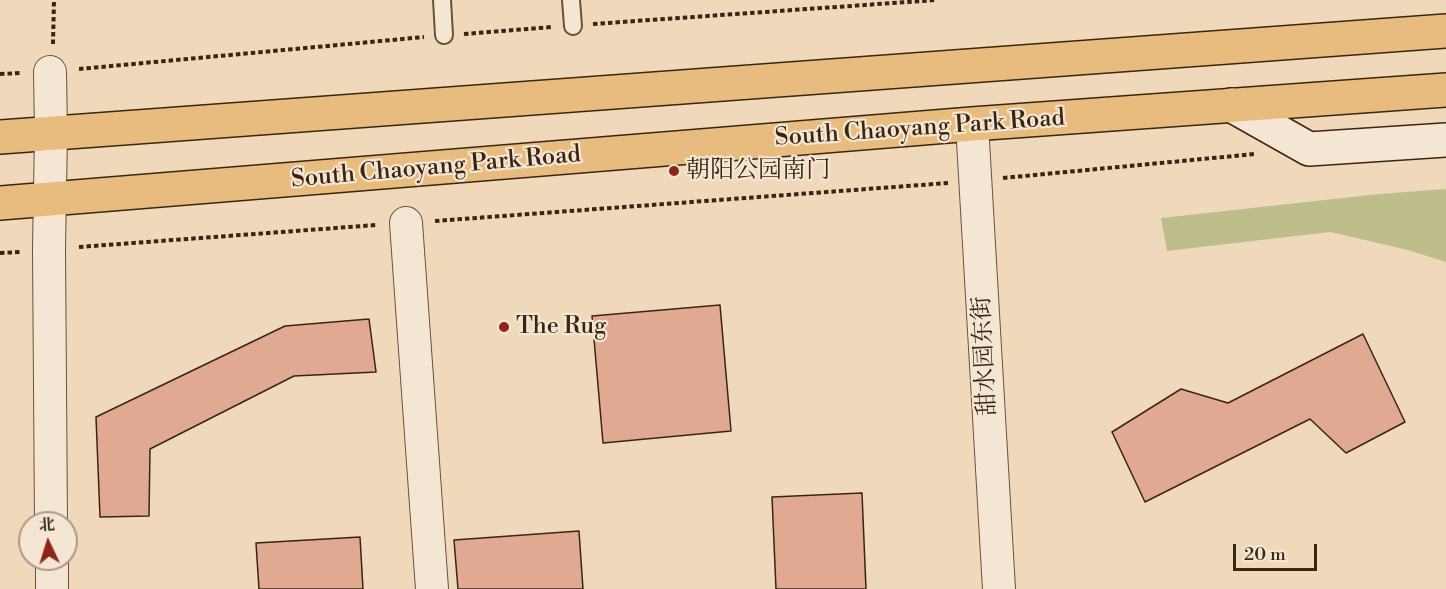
<!DOCTYPE html>
<meta charset="utf-8">
<style>
body{margin:0}
#map{position:relative;width:1446px;height:589px;overflow:hidden;background:#f0d9bb;font-family:"Libre Bodoni","Noto Serif SC",serif}
canvas{display:block}
.north{position:absolute;left:18px;top:511px;width:60px;height:60px;box-sizing:border-box;background:#f5e6d3;border:2px solid #aa9986;border-radius:50%;rotate:356deg;font-size:16px;font-weight:700;line-height:24px;text-align:center;color:#392612}
.north::after{content:'';display:block;margin:auto;width:21px;height:27px;background:#8f2418;clip-path:polygon(50% 0,100% 100%,50% 72%,0 100%)}
.scale{position:absolute;left:1233px;top:544px;width:84px;height:27px;box-sizing:border-box;border:3px solid #392612;border-top:0;padding-left:8px;font-size:18px;line-height:21px;white-space:nowrap;color:#392612;-webkit-text-stroke:4px #f5e6d3;paint-order:stroke}
</style>
<div id="map">
<canvas width="1446" height="589"></canvas>
<div class="north">北</div>
<div class="scale">20 m</div>
</div>
<script>
const ctx = document.querySelector('canvas').getContext('2d');
ctx.lineJoin = 'round';
function fill(path, color) { ctx.fillStyle = color; ctx.fill(path, 'evenodd'); }
const toPath = rows => new Path2D(rows.map(r => 'M' + r).join(''));
function stroke(path, color, width, dash) { ctx.strokeStyle = color; ctx.lineWidth = width; ctx.lineCap = dash ? 'butt' : 'round'; ctx.setLineDash(dash || []); ctx.stroke(path); }
function drawText(font, color, halo, rows, align = 'center') {
  ctx.font = font + ' "Libre Bodoni","Noto Serif SC",serif'; ctx.lineWidth = 4.5; ctx.setLineDash([]); ctx.textBaseline = 'middle'; ctx.strokeStyle = halo; ctx.fillStyle = color; for (const [text, x, y, turn = 0] of rows) {
    ctx.save(); ctx.translate(x, y); ctx.rotate((+turn || 0) * Math.PI / 180); ctx.textAlign = isNaN(turn) ? turn : align; if (halo) ctx.strokeText(text, 0, 0); ctx.fillText(text, 0, 0); ctx.restore();
  }
}
fill(toPath([
 [1446,189,1446,262,1408,250,1330,232,1167,251,1161,218,1379,194]
]), '#bebe8d');
const building = toPath([
 [720,305,731,431,603,443,592,316,720,305],
 [369,319,376,372,294,376,150,449,149,516,100,517,96,417,285,326,369,319],
 [1363,334,1405,422,1346,453,1310,419,1145,502,1112,432,1181,389,1228,403,1363,334],
 [862,493,866,589,776,589,772,497,862,493],
 [579,531,583,589,458,589,454,540,579,531],
 [360,537,363,589,259,589,256,543,360,537]
]);
fill(building, '#e1a992');
stroke(building, '#392612', 1.5);
const lane = toPath([
 [442,0,444,35],
 [571,0,573,26]
]);
const street = toPath([
 [50,72,51,133,49,249,51,523],
 [972,124,999,589],
 [406,223,432,589],
 [52,559,52,589]
]);
const secondary = toPath([
 [1231,105,1309,149,1446,140]
]);
const primary = toPath([
 [0,137,1446,31],
 [0,203,972,124,1446,90]
]);
stroke(lane, '#67533c', 20);
stroke(street, '#67533c', 34);
stroke(secondary, '#392612', 36);
stroke(primary, '#392612', 36);
stroke(toPath([
 [593,24,936,0],
 [464,34,552,27],
 [53,44,54,0],
 [79,69,424,37],
 [0,74,20,73],
 [1003,178,1255,154],
 [435,221,948,183],
 [79,247,376,225],
 [0,253,20,252]
]), '#392612', 4, [4.5, 3]);
stroke(lane, '#f5e6d3', 16);
stroke(street, '#f5e6d3', 32);
stroke(secondary, '#f5e6d3', 33);
stroke(primary, '#e8bc7e', 33);
for (const [x, y, r, color] of [
 [674,171,6,"#8f2418"],
 [504,327,6,"#8f2418"]
]) { const dot = new Path2D(); dot.arc(x, y, r, 0, 2 * Math.PI); ctx.fillStyle = color; ctx.fill(dot); stroke(dot, '#f5e6d3', 2); }
drawText('24px', '#392612', '#f5e6d3', [
 ["South Chaoyang Park Road",920,129,-4],
 ["South Chaoyang Park Road",436,168,-5],
 ["甜水园东街",986,356,-93]
]);
drawText('24px', '#392612', '#f5e6d3', [
 ["朝阳公园南门",686,171],
 ["The Rug",516,327]
], 'left');
</script>
